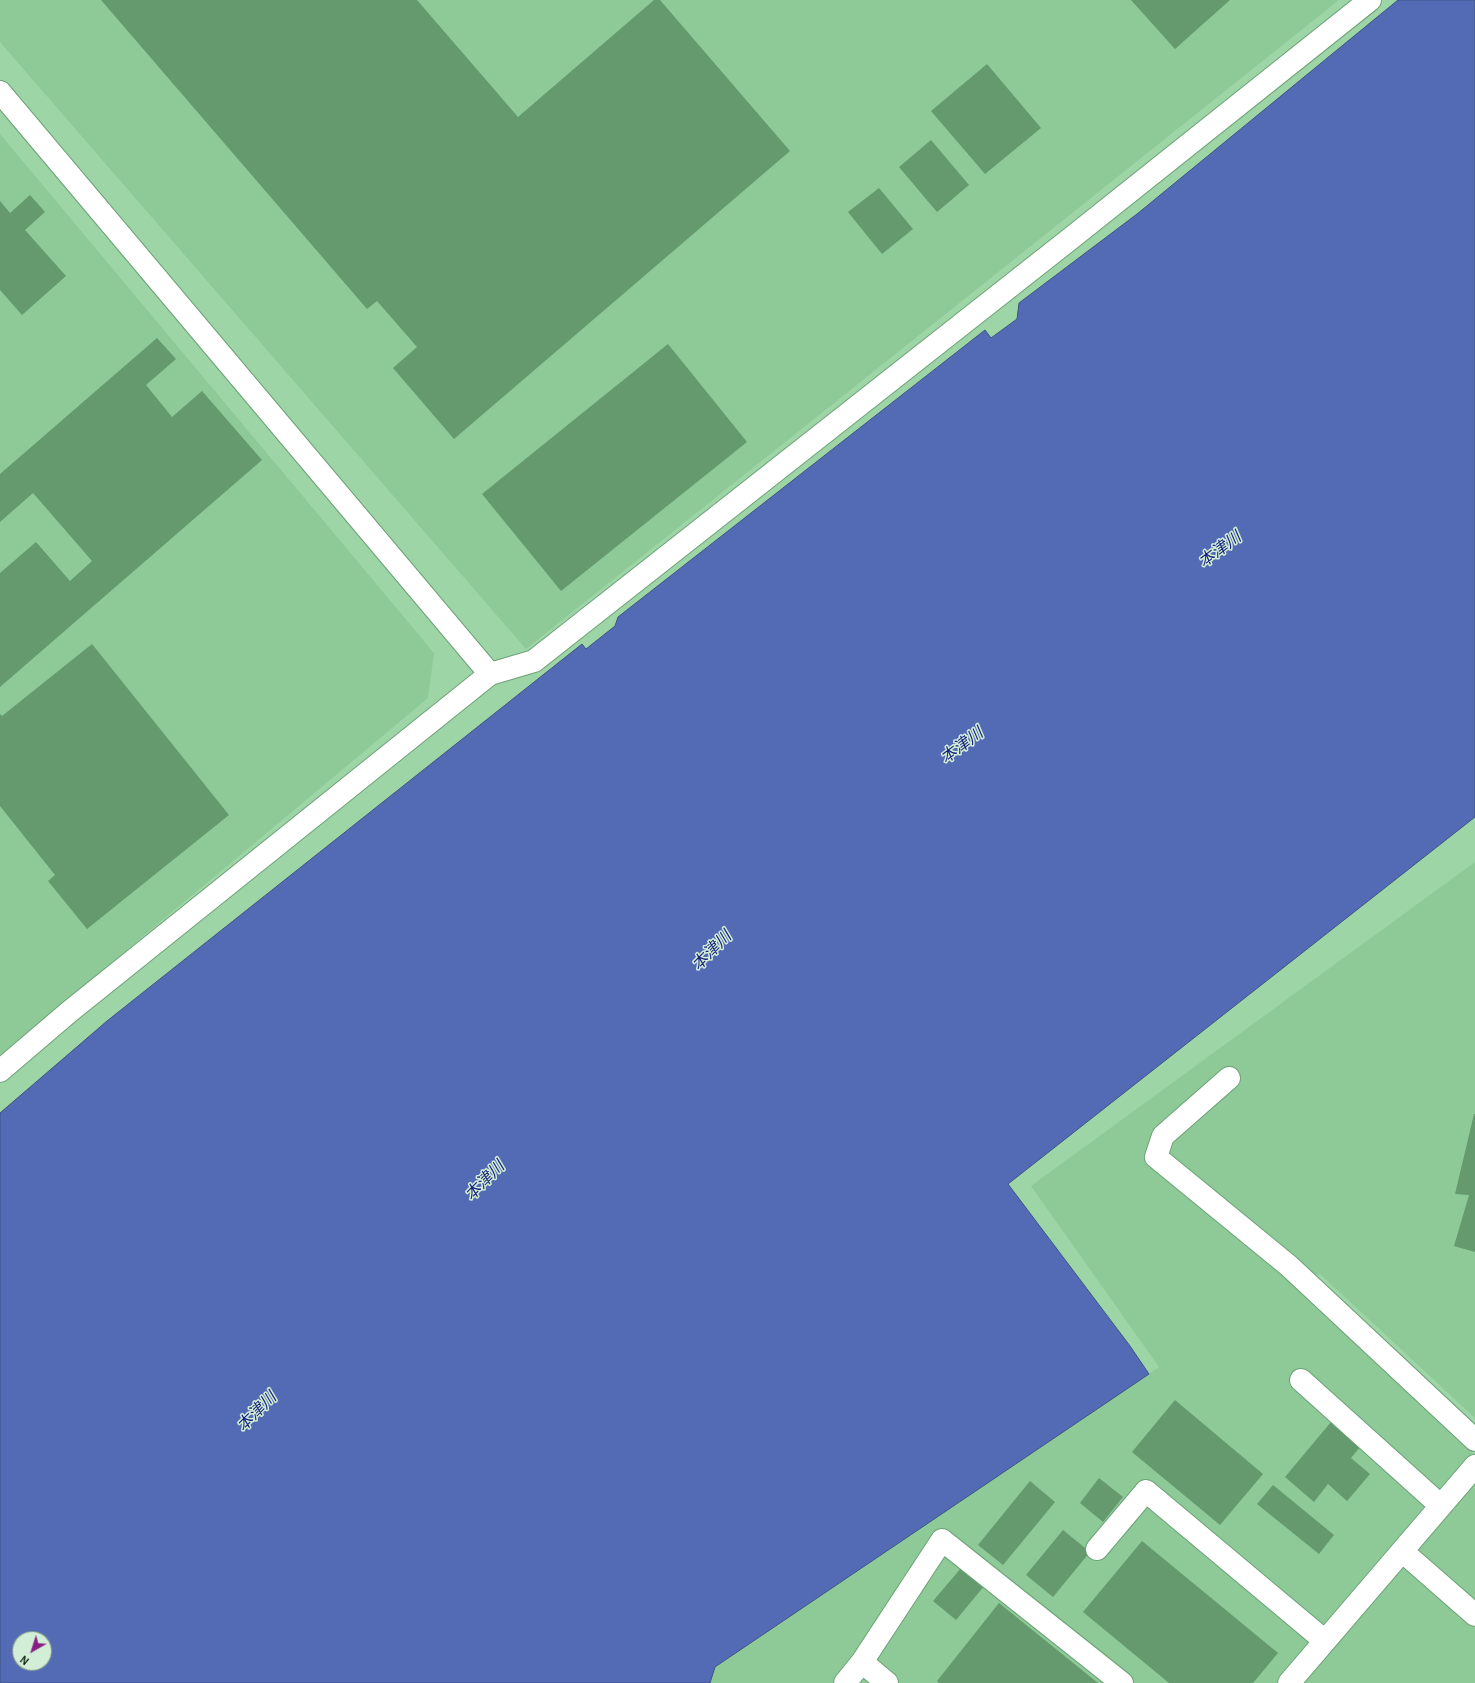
<!DOCTYPE html>
<meta charset="utf-8">
<style>
body{margin:0}
#map{position:relative;width:1475px;height:1683px;overflow:hidden;background:#9ed5a7;font-family:Karla,sans-serif}
canvas{display:block}
.north{position:absolute;left:12px;top:1631px;width:40px;height:40px;box-sizing:border-box;background:#d3eed6;border:1px solid #829b86;border-radius:50%;rotate:219deg;font-size:11px;font-weight:700;line-height:16px;text-align:center;color:#091f0e}
.north::after{content:'';display:block;margin:auto;width:14px;height:18px;background:#881e85;clip-path:polygon(50% 0,100% 100%,50% 72%,0 100%)}
</style>
<div id="map">
<canvas width="1475" height="1683"></canvas>
<div class="north">N</div>
</div>
<script>
const ctx = document.querySelector('canvas').getContext('2d');
ctx.lineJoin = 'round';
function fill(path, color) { ctx.fillStyle = color; ctx.fill(path, 'evenodd'); }
const toPath = rows => new Path2D(rows.map(r => 'M' + r).join(''));
function stroke(path, color, width, dash) { ctx.strokeStyle = color; ctx.lineWidth = width; ctx.lineCap = dash ? 'butt' : 'round'; ctx.setLineDash(dash || []); ctx.stroke(path); }
function drawText(font, color, halo, rows, align = 'center') {
  ctx.font = font + ' Karla,"Noto Sans JP",sans-serif'; ctx.lineWidth = 3; ctx.setLineDash([]); ctx.textBaseline = 'middle'; ctx.strokeStyle = halo; ctx.fillStyle = color; for (const [text, x, y, turn = 0] of rows) {
    ctx.save(); ctx.translate(x, y); ctx.rotate((+turn || 0) * Math.PI / 180); ctx.textAlign = isNaN(turn) ? turn : align; if (halo) ctx.strokeText(text, 0, 0); ctx.fillText(text, 0, 0); ctx.restore();
  }
}
fill(toPath([
 [0,0,1339,0,526,649,0,42],
 [0,134,434,653,428,698,0,1056],
 [1475,862,1475,1418,1320,1274,1294,1285,1475,1455,1475,1683,710,1683,715,1668,1159,1367,1031,1186]
]), '#8dca98');
const water = toPath([
 [1398,0,1475,0,1475,817,1008,1184,1130,1346,1149,1374,715,1667,710,1683,0,1683,0,1113,107,1021,582,644,586,649,615,626,618,617,985,330,991,338,1017,319,1019,303,1137,214,1398,0],
 [20,1639,44,1639,44,1663,20,1663,20,1639]
]);
fill(water, '#536ab5');
stroke(water, '#3d5483', 1);
fill(toPath([
 [101,0,417,0,518,117,654,0,660,0,790,151,454,439,393,368,417,347,377,301,367,309],
 [1131,0,1230,0,1175,49],
 [987,64,1041,128,985,174,931,111],
 [931,140,969,185,937,212,899,167],
 [879,188,913,229,882,254,848,212],
 [30,195,45,212,25,230,66,276,22,315,0,290,0,201,10,213],
 [157,338,176,359,146,385,172,417,202,391,262,460,0,687,0,573,36,542,70,581,92,561,33,493,0,522,0,474],
 [668,344,747,442,561,591,482,494],
 [92,644,229,815,87,929,48,881,55,875,0,806,0,714,2,716],
 [1474,1114,1475,1114,1475,1252,1454,1246,1469,1195,1455,1194],
 [1175,1400,1263,1474,1220,1525,1132,1452],
 [1331,1422,1360,1447,1351,1458,1370,1474,1347,1501,1328,1484,1314,1502,1285,1477],
 [1099,1478,1123,1497,1103,1522,1080,1503],
 [1030,1481,1055,1502,1003,1565,978,1545],
 [1273,1485,1334,1535,1319,1554,1257,1504],
 [1063,1530,1090,1552,1053,1597,1026,1575],
 [1142,1541,1278,1653,1253,1683,1169,1683,1083,1612],
 [962,1567,985,1585,956,1620,933,1601],
 [999,1603,1098,1683,939,1683,937,1681]
]), '#649a6e');
const minor = toPath([
 [490,674,534,661,1070,239,1370,0],
 [1229,1078,1163,1136,1156,1157,1289,1266,1475,1440],
 [1301,1380,1441,1506],
 [1097,1549,1146,1491,1325,1641],
 [1402,1551,1475,1615],
 [862,1662,887,1683],
 [845,1683,862,1662,942,1540,1122,1683],
 [1289,1683,1475,1466]
]);
const tertiary = toPath([
 [0,92,490,674,69,1012,0,1071]
]);
stroke(minor, '#6ca276', 24);
stroke(tertiary, '#6ca276', 24);
stroke(minor, '#fff', 22);
stroke(tertiary, '#fff', 22);
drawText('italic 16px', '#18247e', '#d3eed6', [
 ["本津川",1220,550,-37],
 ["本津川",962,746,-37],
 ["本津川",712,951,-45],
 ["本津川",485,1181,-45],
 ["本津川",257,1412,-45]
]);
</script>
